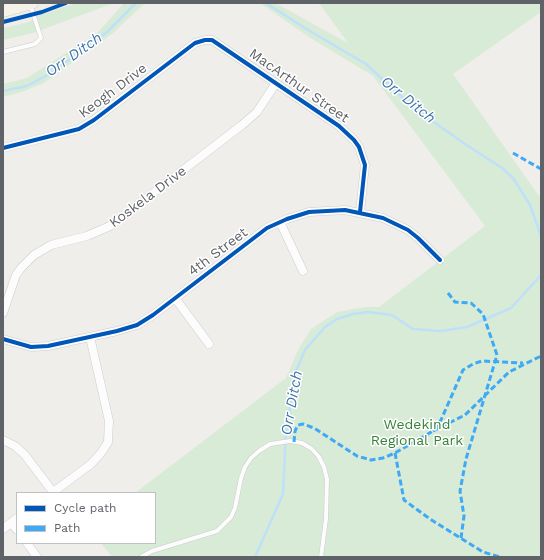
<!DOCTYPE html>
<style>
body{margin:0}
#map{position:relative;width:544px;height:560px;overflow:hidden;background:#efeeea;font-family:"Work Sans",sans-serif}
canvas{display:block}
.frame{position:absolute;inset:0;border:4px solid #5f6368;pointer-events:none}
.legend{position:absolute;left:16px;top:492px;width:140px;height:52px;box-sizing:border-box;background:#fff;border:1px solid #bfc1c3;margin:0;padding:5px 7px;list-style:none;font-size:12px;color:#5f6368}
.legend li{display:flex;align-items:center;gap:8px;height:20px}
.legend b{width:20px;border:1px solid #bfc1c3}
</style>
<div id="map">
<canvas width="544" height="560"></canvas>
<div class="frame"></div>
<ul class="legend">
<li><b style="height:5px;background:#0057b8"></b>Cycle path</li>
<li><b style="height:5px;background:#3fa9f5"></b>Path</li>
</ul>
</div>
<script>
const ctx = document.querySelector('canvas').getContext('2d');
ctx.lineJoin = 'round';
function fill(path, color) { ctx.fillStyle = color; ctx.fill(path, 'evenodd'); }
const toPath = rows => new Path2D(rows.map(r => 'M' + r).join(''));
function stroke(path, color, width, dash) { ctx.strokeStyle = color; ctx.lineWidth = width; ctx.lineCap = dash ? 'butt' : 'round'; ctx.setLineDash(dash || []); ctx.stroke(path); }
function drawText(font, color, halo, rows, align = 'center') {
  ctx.font = font + ' "Work Sans",sans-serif'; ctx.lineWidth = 3; ctx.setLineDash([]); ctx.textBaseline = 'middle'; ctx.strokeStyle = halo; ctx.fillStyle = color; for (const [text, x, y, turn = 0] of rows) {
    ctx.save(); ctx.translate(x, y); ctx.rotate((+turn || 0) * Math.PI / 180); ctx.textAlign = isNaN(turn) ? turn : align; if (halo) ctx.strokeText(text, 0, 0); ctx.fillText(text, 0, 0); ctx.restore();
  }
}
fill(toPath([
 [77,3,114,3,33,33,3,40,3,28,29,22,40,15],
 [124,3,145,3,113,33,44,83,22,92,3,97,3,84,27,78,82,43,99,31],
 [260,3,275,3,348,43,319,3,541,3,541,12,453,74,539,196,541,196,541,557,112,557,101,543,155,543,155,493,135,493,286,378,299,348,311,329,337,312,365,307,379,307,485,226,373,76,309,37]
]), '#d8ebd6');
stroke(toPath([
 [266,3,308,30,366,64,415,109,465,144,502,168,513,178,530,205,541,236],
 [3,91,27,86,51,73,107,32,136,3],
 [255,557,283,494,286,432,296,371,305,350,325,327,337,319,353,314,368,312,392,315,413,329,440,331,467,327,511,308,541,275]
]), '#bfe0f9', 2.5);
const lane = toPath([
 [3,52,35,44,41,38,30,4],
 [141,557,152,551,217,531,231,517,235,508,241,478,245,467,251,458,259,451,270,444,290,441,302,443,312,449,319,457,324,467,327,479,326,519,321,557]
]);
const street = toPath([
 [3,148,79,129,94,120,195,43,205,40,212,40,339,126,354,140,359,147,365,165,360,212],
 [280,222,303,271],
 [175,298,209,344],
 [3,313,16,275,21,268,34,255,51,245,87,236,110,226,242,125,257,112,276,83],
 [3,339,31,347,48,346,117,331,137,325,153,315,267,228,287,219,309,212,345,210,383,218,408,230,418,238,440,260],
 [3,440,15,446,25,455,53,492],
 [52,493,91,464,101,453,108,442,109,421,90,337],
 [11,523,17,530],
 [3,529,17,518],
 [27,543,37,557]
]);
const primary = toPath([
 [3,11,32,3]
]);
stroke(lane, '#cbcccc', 5);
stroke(street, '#cbcccc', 9);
stroke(primary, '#d7ceb8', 13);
stroke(lane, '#fdfcfc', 4);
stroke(street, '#fdfcfc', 8);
stroke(primary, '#f4f2e9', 12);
stroke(toPath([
 [513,153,541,169],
 [448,293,455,302,471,303,483,314,497,355,466,459,460,491,464,516,461,538],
 [433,431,465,415,509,372,541,356],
 [294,442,295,431,298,425,303,424,314,428,357,456,371,460,383,458,395,453,433,431,441,420,463,370,473,364,482,361,523,363],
 [395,453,404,500,430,519,483,552,500,557]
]), '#3fa9f5', 3, [6, 3]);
stroke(toPath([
 [3,22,42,12,66,3],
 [3,148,79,129,94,120,195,43,205,40,212,40,339,126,354,140,359,147,365,165,360,212],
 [3,339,31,347,48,346,117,331,137,325,153,315,267,228,287,219,309,212,345,210,383,218,408,230,418,238,440,260]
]), '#0057b8', 4);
drawText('14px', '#5f6368', '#fff', [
 ["MacArthur Street",299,86,35],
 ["Keogh Drive",113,91,-37],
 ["Koskela Drive",148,197,-37],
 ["4th Street",218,252,-37]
]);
drawText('14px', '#348238', '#fff', [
 ["Wedekind",417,425],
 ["Regional Park",417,441]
]);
drawText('italic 15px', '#4174aa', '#fff', [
 ["Orr Ditch",74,55,-35],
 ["Orr Ditch",408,100,39],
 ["Orr Ditch",292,403,-80]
]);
</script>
